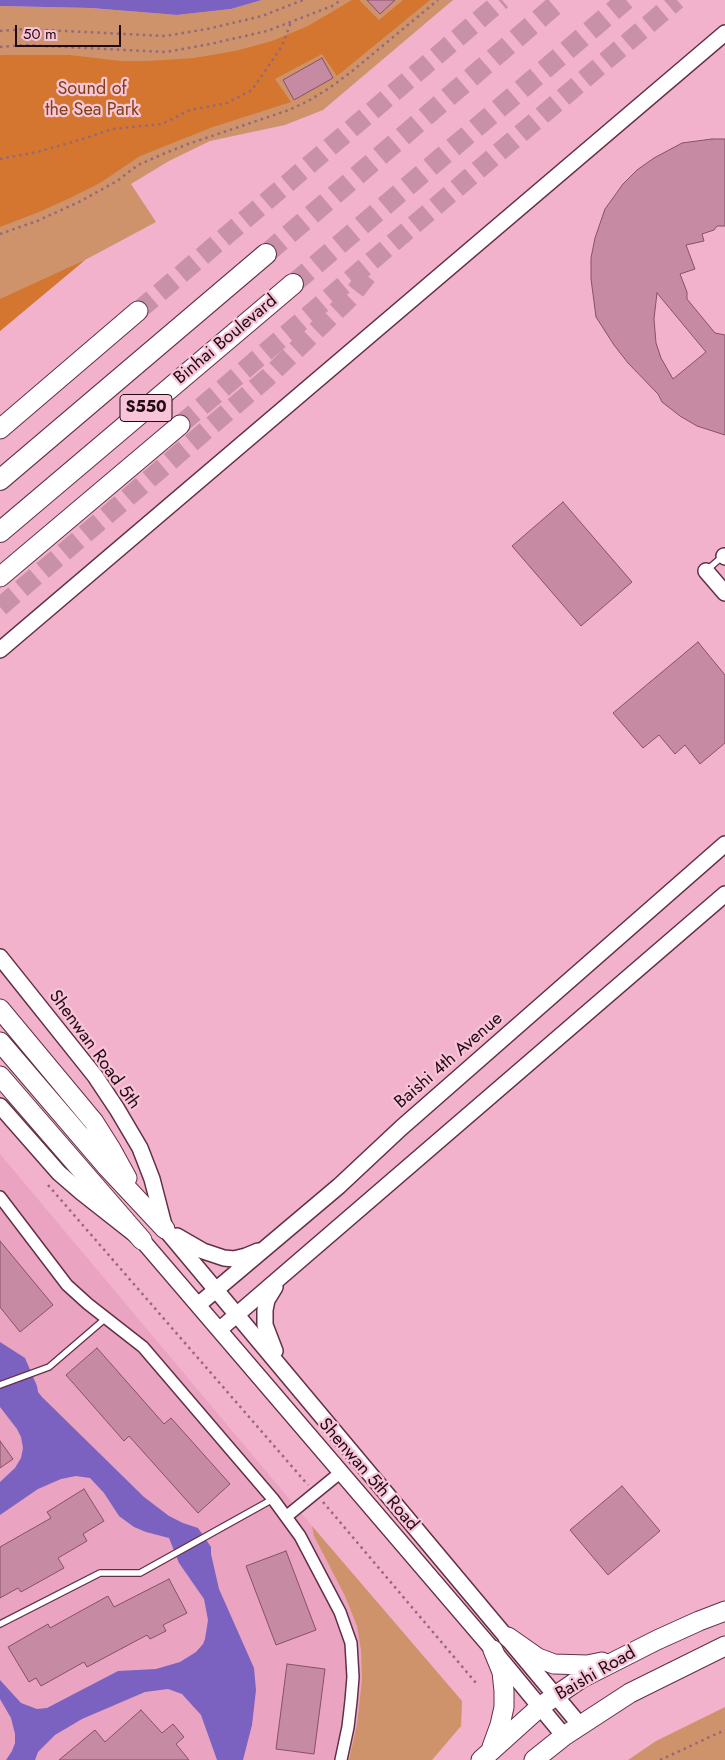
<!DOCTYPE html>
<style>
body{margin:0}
#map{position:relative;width:725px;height:1760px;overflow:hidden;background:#f2b2cc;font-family:Jost,sans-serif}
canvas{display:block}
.scale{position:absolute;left:15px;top:25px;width:106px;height:22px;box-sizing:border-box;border:2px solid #210b15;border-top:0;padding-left:6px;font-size:15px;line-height:18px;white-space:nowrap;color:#210b15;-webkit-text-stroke:4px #f8c4d8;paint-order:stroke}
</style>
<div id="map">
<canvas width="725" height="1760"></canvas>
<div class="scale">50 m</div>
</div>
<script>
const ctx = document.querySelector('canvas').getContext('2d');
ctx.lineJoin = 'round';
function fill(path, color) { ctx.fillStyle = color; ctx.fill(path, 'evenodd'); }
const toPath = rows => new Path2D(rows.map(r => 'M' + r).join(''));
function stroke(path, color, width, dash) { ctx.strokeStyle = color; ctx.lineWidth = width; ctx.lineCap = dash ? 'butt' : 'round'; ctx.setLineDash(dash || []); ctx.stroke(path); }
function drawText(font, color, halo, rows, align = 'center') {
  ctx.font = font + ' Jost,sans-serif'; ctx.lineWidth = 4.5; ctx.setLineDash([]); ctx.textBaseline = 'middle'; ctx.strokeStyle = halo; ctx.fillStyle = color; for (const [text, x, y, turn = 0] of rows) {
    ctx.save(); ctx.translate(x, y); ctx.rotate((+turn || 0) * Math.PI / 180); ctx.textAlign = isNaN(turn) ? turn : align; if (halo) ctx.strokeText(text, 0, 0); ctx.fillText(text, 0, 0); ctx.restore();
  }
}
fill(toPath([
 [0,1154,312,1526,462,1701,461,1726,432,1760,0,1760]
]), '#eaa3c0');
fill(toPath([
 [262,0,453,0,323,110,285,125,210,141,169,161,131,184,156,222,85,260,0,331,0,6,91,8,177,15,231,9],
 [312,1526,462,1701,461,1726,432,1760,349,1760,357,1724,362,1680,361,1650,357,1626,345,1596,314,1536],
 [725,1707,725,1760,628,1760,656,1741]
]), '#cf936c');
fill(toPath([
 [352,0,359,0,379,20,403,0,430,0,337,76,322,54,275,79,291,102,213,127,140,156,100,183,70,198,39,212,0,227,0,55,70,55,121,61,147,61,194,58,235,51,272,41,308,26],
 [85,260,0,331,0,299]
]), '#d47630');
fill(toPath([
 [0,0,262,0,231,9,177,15,91,8,0,6],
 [0,1342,25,1358,37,1386,38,1392,42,1397,144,1497,169,1516,183,1523,198,1528,211,1547,211,1554,219,1589,254,1668,256,1690,252,1725,243,1760,217,1760,201,1715,182,1694,168,1689,145,1692,82,1719,55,1735,38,1752,35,1760,6,1760,12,1751,15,1743,15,1734,11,1718,0,1699,0,1680,21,1703,37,1709,47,1708,118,1671,156,1669,180,1662,196,1652,203,1644,205,1639,208,1620,204,1599,179,1563,169,1538,146,1532,134,1527,119,1516,104,1493,90,1478,76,1476,61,1479,38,1489,0,1515,0,1482,15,1468,21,1458,23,1448,21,1437,17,1429,0,1407]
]), '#7b62c1');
const building = toPath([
 [367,0,395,0,380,14,367,0],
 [322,58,333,78,294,100,283,80,322,58],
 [712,139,725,139,725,226,717,226,714,230,702,234,704,241,686,245,695,269,680,274,687,292,687,299,715,333,725,335,725,435,697,426,680,416,662,402,658,394,628,363,614,345,596,317,591,279,591,258,595,238,605,209,623,184,637,170,654,158,682,143,712,139],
 [657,293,706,352,673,379,661,358,656,343,654,319,657,293],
 [563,502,632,582,581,626,512,546,563,502],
 [698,642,725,675,725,743,700,764,685,745,675,754,659,735,643,748,613,713,698,642],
 [0,1241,53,1305,20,1332,0,1307,0,1241],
 [97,1348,164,1424,171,1418,230,1484,198,1513,129,1436,124,1441,66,1375,97,1348],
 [0,1441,13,1459,0,1468,0,1441],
 [622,1486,660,1531,608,1575,570,1530,622,1486],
 [84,1489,104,1521,83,1534,87,1541,58,1558,64,1568,21,1592,18,1588,0,1598,0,1547,51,1518,47,1512,84,1489],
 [286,1551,316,1630,276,1645,246,1566,286,1551],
 [169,1579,187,1613,163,1625,166,1631,150,1639,147,1635,87,1667,84,1662,41,1686,36,1678,29,1682,8,1647,48,1624,50,1628,108,1596,114,1607,169,1579],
 [287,1664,325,1669,314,1754,276,1749,287,1664],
 [141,1710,162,1733,173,1724,184,1737,176,1744,189,1760,59,1760,95,1730,105,1742,141,1710]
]);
fill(building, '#c78aa3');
stroke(building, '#885068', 1);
stroke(toPath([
 [138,311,502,0],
 [180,425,677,0],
 [0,607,267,378,350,298,368,275]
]), '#c891a7', 19, [19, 9]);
stroke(toPath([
 [266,254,561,0],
 [293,284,626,0]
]), '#c891a7', 20, [20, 10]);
const service = toPath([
 [707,570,723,556],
 [0,1385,49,1367,106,1318],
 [0,1624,100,1573,140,1573,273,1499]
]);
const minor = toPath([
 [0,1197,67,1285,88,1304,143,1347,273,1499,300,1536,340,1612,351,1643,353,1677,351,1701,348,1727,341,1760],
 [287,1516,341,1472]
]);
const tertiary = toPath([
 [724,556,725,557],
 [706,571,725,593],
 [0,650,725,33],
 [0,957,95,1076,117,1109,140,1148,152,1179,165,1229,580,1725],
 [0,1106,59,1173,81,1192,142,1240,493,1650,564,1736],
 [177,1236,203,1251,224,1258,234,1259,246,1256,258,1251],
 [275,1287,267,1300,265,1310,265,1325,275,1351],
 [198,1305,339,1186,401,1128,725,844],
 [219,1330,725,894]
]);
const primary = toPath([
 [0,429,138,311],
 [0,577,180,425],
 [0,1009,94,1122,111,1149,127,1178],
 [0,1042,107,1167,165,1229],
 [0,1076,142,1240],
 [508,1637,538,1658,554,1664,587,1665,602,1662],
 [492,1747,500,1725,504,1707,504,1691,502,1672,493,1650],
 [481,1760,541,1706,580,1679,657,1640,699,1621,725,1611],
 [534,1760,564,1736,630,1693,725,1646]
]);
const trunk = toPath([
 [0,480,266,254],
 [0,532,293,284]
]);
stroke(service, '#632f46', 8);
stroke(minor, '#632f46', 14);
stroke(tertiary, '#632f46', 18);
stroke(primary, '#632f46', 21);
stroke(trunk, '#632f46', 22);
stroke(toPath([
 [0,31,25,29,165,36,207,29,262,16,303,0],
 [0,47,25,45,166,52,210,44,267,31,332,6,341,0],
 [0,159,37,152,86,138,112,129,162,124,190,110,227,103,252,90,282,46,291,22],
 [0,234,37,221,79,202,117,181,138,165,163,154,188,144,289,110,308,101,328,89,351,72,438,0],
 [48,1185,308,1485],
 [323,1502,476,1683],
 [660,1760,725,1730]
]), '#95687b', 2.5, [2.5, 4]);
stroke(service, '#fff', 5.5);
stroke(minor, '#fff', 11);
stroke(tertiary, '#fff', 15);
stroke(primary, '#fff', 19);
stroke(trunk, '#fff', 20);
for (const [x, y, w] of [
 [146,408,52]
]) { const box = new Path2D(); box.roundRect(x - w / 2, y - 13.5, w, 27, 4); ctx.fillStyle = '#f8c4d8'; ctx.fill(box); stroke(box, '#210b15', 1); }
drawText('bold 16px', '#210b15', null, [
 ["S550",146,408]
]);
drawText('18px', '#7f410e', '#f8c4d8', [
 ["Sound of",92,90],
 ["the Sea Park",92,111]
]);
drawText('18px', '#210b15', '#f8c4d8', [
 ["Binhai Boulevard",226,340,-40],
 ["Shenwan Road 5th",94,1050,54],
 ["Baishi 4th Avenue",449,1061,-41],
 ["Shenwan 5th Road",368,1475,49],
 ["Baishi Road",596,1674,-30]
]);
</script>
